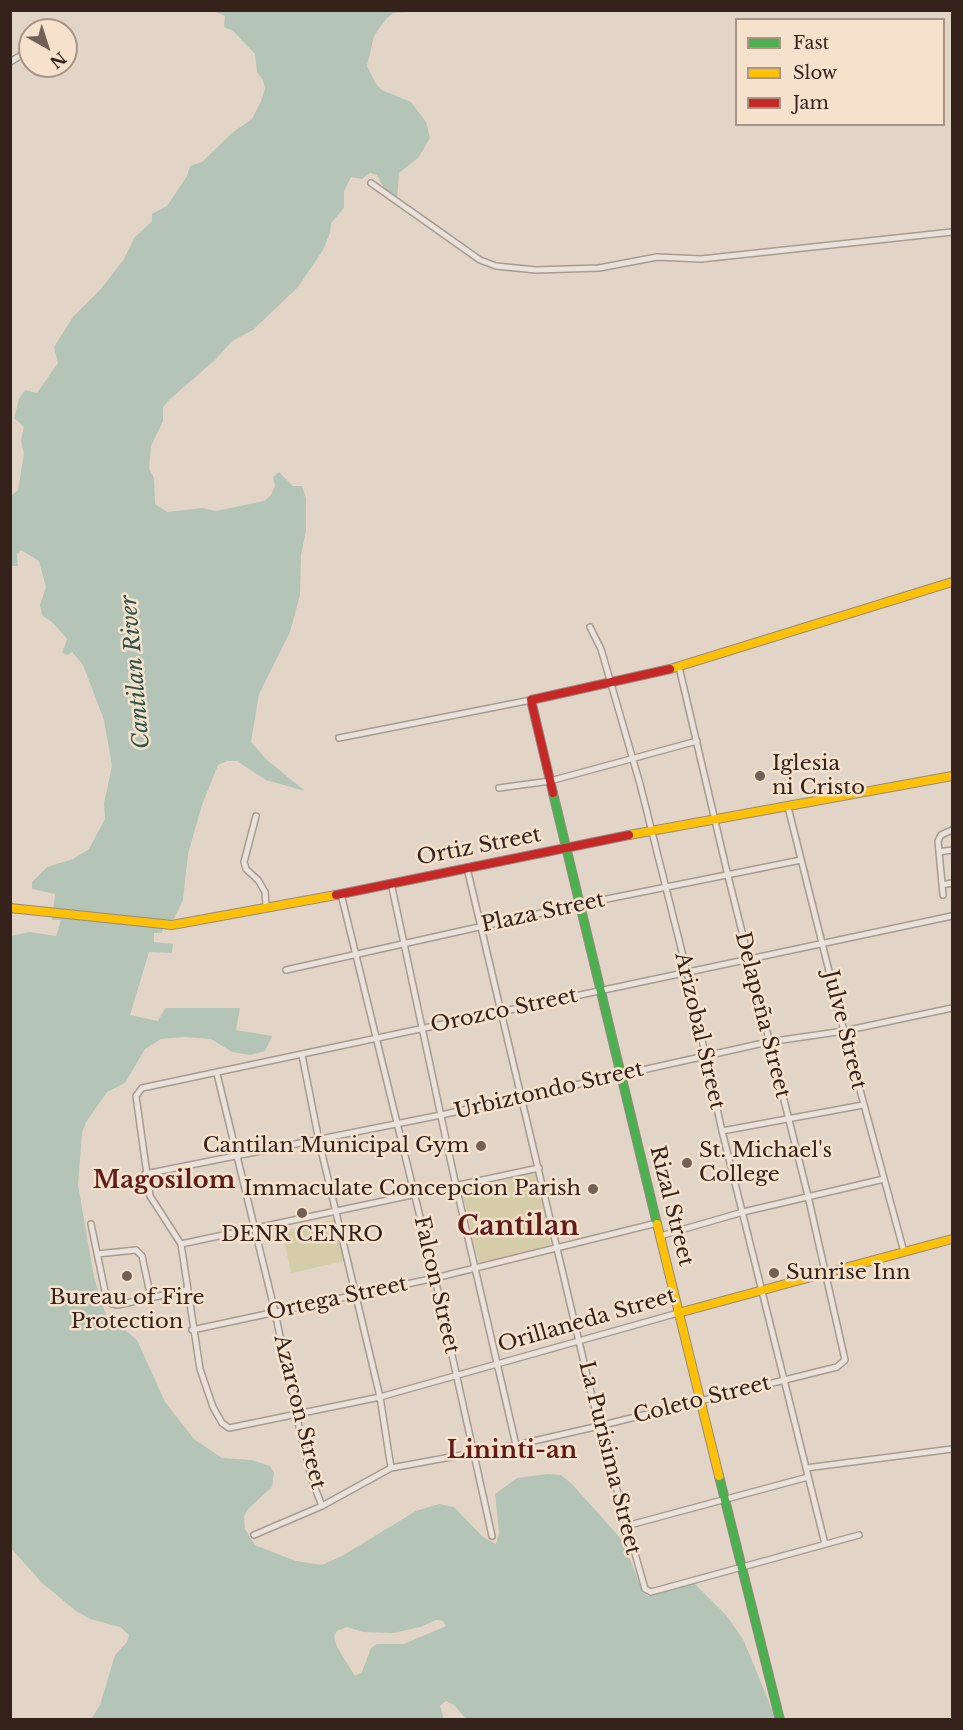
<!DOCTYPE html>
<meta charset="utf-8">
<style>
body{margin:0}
#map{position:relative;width:963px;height:1730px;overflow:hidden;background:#e2d5c7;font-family:"Libre Baskerville",serif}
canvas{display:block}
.frame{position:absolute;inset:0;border:12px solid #34221b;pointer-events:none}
.legend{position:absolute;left:735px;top:18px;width:210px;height:108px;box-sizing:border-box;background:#f5e1cc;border:2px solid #a89585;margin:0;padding:8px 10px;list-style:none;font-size:18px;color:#34221b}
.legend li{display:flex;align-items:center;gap:12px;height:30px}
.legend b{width:30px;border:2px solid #a89585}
.north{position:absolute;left:18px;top:18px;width:60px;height:60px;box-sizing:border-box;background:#f5e1cc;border:2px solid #a89585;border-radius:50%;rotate:141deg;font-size:16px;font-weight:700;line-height:24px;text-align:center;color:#34221b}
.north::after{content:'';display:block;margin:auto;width:21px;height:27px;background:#716157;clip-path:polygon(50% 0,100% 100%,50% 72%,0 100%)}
</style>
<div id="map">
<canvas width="963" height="1730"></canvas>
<div class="frame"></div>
<ul class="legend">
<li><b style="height:8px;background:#4caf50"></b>Fast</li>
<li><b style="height:8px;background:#ffc107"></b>Slow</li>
<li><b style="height:8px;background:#c62828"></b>Jam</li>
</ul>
<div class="north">N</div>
</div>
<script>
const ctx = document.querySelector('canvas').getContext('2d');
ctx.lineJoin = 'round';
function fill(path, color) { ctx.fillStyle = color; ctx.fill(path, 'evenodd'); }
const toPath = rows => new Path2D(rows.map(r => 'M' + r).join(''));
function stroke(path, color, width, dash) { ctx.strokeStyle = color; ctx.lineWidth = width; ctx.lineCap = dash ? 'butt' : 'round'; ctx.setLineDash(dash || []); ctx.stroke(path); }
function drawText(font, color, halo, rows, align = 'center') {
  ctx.font = font + ' "Libre Baskerville",serif'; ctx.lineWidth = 5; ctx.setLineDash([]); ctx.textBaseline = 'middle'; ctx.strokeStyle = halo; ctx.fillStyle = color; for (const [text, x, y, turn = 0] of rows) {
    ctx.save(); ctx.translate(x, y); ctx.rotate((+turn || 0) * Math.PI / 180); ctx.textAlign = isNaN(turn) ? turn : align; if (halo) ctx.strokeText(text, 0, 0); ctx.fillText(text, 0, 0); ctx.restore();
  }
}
fill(toPath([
 [535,1173,551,1245,479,1263,461,1190],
 [335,1219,345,1261,291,1273,282,1231]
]), '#d5cda9');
fill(toPath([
 [213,11,418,11,393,13,386,19,374,36,367,66,376,84,382,90,411,102,426,122,430,138,419,157,399,173,397,200,385,190,377,175,370,173,362,179,351,177,344,191,344,208,331,223,330,233,323,250,298,287,253,330,232,341,216,359,169,400,163,407,163,421,151,446,149,468,154,478,155,504,167,512,202,508,216,511,264,501,271,495,275,486,273,477,279,472,293,486,302,486,306,498,306,531,301,555,300,595,290,632,259,694,251,742,267,760,305,791,266,780,237,761,227,761,218,765,202,805,188,854,183,900,174,919,164,921,162,933,154,933,154,942,173,944,172,953,149,952,130,1015,158,1021,165,1008,240,1008,236,1030,272,1036,265,1051,250,1055,232,1052,211,1039,184,1037,161,1039,145,1049,125,1083,107,1092,86,1122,82,1133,78,1185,94,1277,109,1325,124,1329,137,1340,165,1402,194,1439,222,1458,252,1460,270,1466,274,1473,272,1487,248,1509,244,1517,245,1529,255,1545,296,1561,322,1565,342,1556,416,1511,439,1504,454,1507,483,1537,496,1544,499,1533,495,1494,517,1478,547,1474,561,1475,572,1484,623,1541,643,1593,648,1596,684,1584,695,1584,726,1615,743,1639,776,1719,466,1719,454,1705,446,1701,440,1706,444,1719,91,1719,100,1705,115,1655,127,1642,129,1635,120,1627,90,1619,76,1611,41,1582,11,1548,10,936,30,932,56,936,61,920,52,920,55,894,32,889,32,882,47,867,73,859,89,849,105,819,104,803,112,766,104,720,83,665,72,652,68,655,62,653,67,639,53,623,42,615,40,605,46,587,39,561,21,550,17,554,18,566,11,566,10,497,18,490,24,454,21,440,24,427,14,418,19,399,25,390,37,393,58,363,54,347,73,317,100,290,124,259,134,238,152,221,152,214,167,206,187,176,190,166,202,162,233,132,252,119,261,101,265,89,263,80,257,72,255,54,233,31,224,27,225,16],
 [436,1620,443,1621,446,1626,404,1644,377,1644,371,1648,362,1672,355,1676,337,1647,334,1636,337,1631,347,1627,363,1632,394,1633,420,1627]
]), '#b4c5b7');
const street = toPath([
 [10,62,30,50],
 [371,183,480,260,496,266,536,270,599,268,657,257,701,259,952,232],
 [590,627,601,649,640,784,687,972,722,1131,825,1544],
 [339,738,531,700],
 [499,788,550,781,697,741],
 [788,807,844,1031,904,1252],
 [256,816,244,862,246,869,258,880,265,892,266,906],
 [939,852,952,850],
 [467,868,599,1426,645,1589,651,1592,859,1535],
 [391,883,456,1186,516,1445],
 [942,885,952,883],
 [341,894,435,1278,492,1536],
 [943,895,938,841,941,835,952,830],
 [286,970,582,904,801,860],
 [302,1055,319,1141,380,1397,391,1468],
 [217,1074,275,1312,296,1414,312,1480,322,1506],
 [722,1131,863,1105],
 [145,1174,441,1115,768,1042,844,1031,952,1008],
 [91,1224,106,1296,112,1304,118,1305,186,1290],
 [660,1236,743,1212,884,1179],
 [181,1244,539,1168],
 [97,1254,136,1250,142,1256,151,1298],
 [678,1313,380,1397,229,1428,222,1423,213,1407,200,1369,181,1244,150,1196,136,1096,142,1088,952,916],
 [192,1330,435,1278,657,1223],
 [806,1468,952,1449],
 [626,1526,808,1477],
 [254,1535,322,1506,391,1468,516,1445,599,1426,837,1367,845,1360,808,1196,728,876,679,667]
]);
const fast = toPath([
 [553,793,657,1224],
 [719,1476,780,1720]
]);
const slow = toPath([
 [670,669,952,582],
 [629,835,952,776],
 [10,908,172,925,336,895],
 [657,1224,719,1476],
 [678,1313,952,1239]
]);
const jam = toPath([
 [553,793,531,700,670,669],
 [336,895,629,835]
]);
stroke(street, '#a79b91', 8);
stroke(fast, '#968a81', 10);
stroke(slow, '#968a81', 10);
stroke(jam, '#968a81', 10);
stroke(street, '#eae2da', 5);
stroke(fast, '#4caf50', 8);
stroke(slow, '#ffc107', 8);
stroke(jam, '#c62828', 8);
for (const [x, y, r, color] of [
 [760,776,6,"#716157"],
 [481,1146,6,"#716157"],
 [687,1163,6,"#716157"],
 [593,1189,6,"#716157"],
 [302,1213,6,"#716157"],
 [774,1273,6,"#716157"],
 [127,1276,6,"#716157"]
]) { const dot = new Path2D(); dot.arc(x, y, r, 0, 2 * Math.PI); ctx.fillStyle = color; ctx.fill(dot); stroke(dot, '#f5e1cc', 2); }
drawText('21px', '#34221b', '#f5e1cc', [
 ["Iglesia",772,764],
 ["ni Cristo",772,788],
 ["Cantilan Municipal Gym",469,1146,"right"],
 ["St. Michael's",699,1151],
 ["College",699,1175],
 ["Immaculate Concepcion Parish",581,1189,"right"],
 ["DENR CENRO",302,1235,"center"],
 ["Sunrise Inn",786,1273],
 ["Bureau of Fire",127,1298,"center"],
 ["Protection",127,1322,"center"]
], 'left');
drawText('21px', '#34221b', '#f5e1cc', [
 ["Ortiz Street",479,847,-11],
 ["Plaza Street",543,913,-12],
 ["Orozco Street",504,1011,-12],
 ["Delapeña Street",762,1015,76],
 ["Julve Street",844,1030,76],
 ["Arizobal Street",699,1031,77],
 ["Urbiztondo Street",549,1091,-13],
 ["Rizal Street",671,1206,76],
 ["Falcon Street",436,1285,77],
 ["Ortega Street",337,1299,-12],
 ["Orillaneda Street",587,1321,-16],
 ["Coleto Street",702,1400,-14],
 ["Azarcon Street",299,1412,76],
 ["La Purisima Street",609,1458,76]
]);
drawText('italic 22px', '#2a5449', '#f5e1cc', [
 ["Cantilan River",136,672,-95]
]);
drawText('bold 24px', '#601c1a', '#f5e1cc', [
 ["Magosilom",164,1181],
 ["Lininti-an",512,1451]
]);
drawText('bold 27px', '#601c1a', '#f5e1cc', [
 ["Cantilan",518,1227]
]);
</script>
